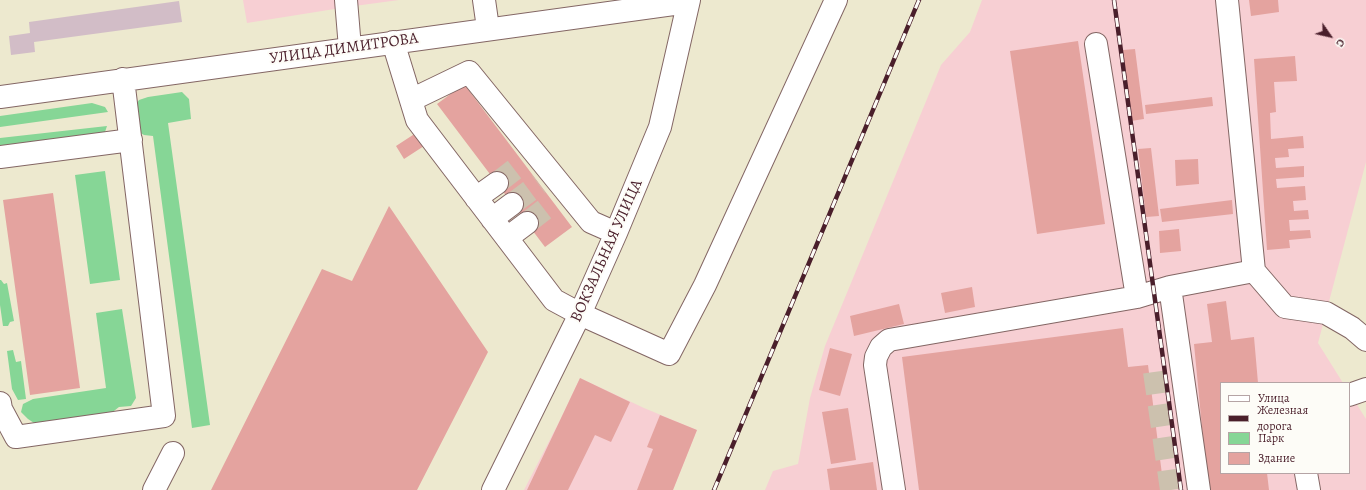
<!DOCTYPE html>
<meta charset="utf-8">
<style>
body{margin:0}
#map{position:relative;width:1366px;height:490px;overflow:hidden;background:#ede9cf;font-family:Alegreya,serif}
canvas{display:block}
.legend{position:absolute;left:1220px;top:382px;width:130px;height:92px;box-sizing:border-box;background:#fdfcf7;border:1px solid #b5a4a5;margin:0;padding:5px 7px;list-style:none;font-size:12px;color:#4a1f2b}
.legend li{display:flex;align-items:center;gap:8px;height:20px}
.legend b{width:20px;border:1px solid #b5a4a5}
.north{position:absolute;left:1310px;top:16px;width:40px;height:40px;-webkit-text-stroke:3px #fdfcf7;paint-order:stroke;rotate:124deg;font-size:11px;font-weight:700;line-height:16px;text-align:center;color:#4a1f2b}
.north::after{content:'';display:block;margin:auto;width:14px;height:18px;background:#4a1f2b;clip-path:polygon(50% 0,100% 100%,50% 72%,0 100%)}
</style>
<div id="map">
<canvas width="1366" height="490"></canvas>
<ul class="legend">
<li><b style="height:5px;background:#fff"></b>Улица</li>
<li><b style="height:5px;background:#4a1f2b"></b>Железная дорога</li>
<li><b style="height:11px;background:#86d696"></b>Парк</li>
<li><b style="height:11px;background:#e4a39f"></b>Здание</li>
</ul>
<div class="north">С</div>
</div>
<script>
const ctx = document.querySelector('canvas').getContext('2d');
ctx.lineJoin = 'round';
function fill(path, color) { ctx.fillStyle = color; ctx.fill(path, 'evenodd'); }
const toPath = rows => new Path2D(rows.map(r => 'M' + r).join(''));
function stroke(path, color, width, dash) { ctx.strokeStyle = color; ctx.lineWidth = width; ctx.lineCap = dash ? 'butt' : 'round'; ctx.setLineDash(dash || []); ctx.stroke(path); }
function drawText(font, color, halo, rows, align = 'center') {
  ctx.font = font + ' Alegreya,serif'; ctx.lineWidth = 4; ctx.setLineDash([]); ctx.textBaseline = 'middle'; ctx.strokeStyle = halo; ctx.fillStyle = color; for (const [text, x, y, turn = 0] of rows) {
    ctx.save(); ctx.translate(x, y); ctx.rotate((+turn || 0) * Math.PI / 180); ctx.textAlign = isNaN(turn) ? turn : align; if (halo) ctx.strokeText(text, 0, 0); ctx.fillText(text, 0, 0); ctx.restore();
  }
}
fill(toPath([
 [243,0,399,0,347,7,247,23],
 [982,0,1366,0,1366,162,1318,343,1343,383,1221,383,1221,473,1349,473,1349,392,1366,419,1366,490,765,490,773,471,798,464,810,398,825,346,941,65,970,32],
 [580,378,644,408,697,430,673,490,524,490,561,418]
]), '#f7cfd3');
fill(toPath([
 [179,1,182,22,34,42,35,52,11,55,9,36,30,33,29,22]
]), '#d2bdc7');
fill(toPath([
 [182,92,189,99,191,119,168,123,210,425,192,428,153,136,144,135,137,131,133,109,139,100,148,97],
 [92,103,105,107,108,112,0,127,0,116],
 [107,126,105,132,101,136,0,151,0,138],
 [105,171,120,280,90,284,75,175],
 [0,280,1,280,4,284,7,283,14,321,10,322,8,326,3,326,0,305],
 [122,309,136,398,131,406,119,407,110,414,34,423,28,419,21,412,23,404,33,399,106,388,96,313],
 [13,350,16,362,21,361,26,399,18,400,12,389,7,351]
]), '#86d696');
fill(toPath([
 [1249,0,1278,0,1279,12,1251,16],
 [1078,41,1105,224,1037,234,1010,51],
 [1135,49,1144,119,1131,121,1123,50],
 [1295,56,1297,81,1274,82,1276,112,1270,113,1271,139,1303,136,1304,148,1288,149,1289,157,1275,158,1276,168,1304,166,1304,177,1276,179,1277,188,1305,186,1306,200,1293,201,1294,211,1308,210,1309,219,1289,220,1290,231,1310,230,1311,238,1289,240,1290,248,1267,250,1254,59],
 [464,84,572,227,545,247,437,104],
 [1212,97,1213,106,1146,114,1145,105],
 [416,133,424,146,404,159,396,146],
 [1151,148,1159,216,1146,217,1138,149],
 [1198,159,1199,184,1176,186,1175,160],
 [53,193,80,388,30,395,3,200],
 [1232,200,1233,214,1162,222,1160,209],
 [389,206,488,352,417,490,211,490,322,269,352,281],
 [1179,229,1181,251,1160,253,1159,231],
 [972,287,975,307,945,313,941,293],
 [1226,301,1231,340,1254,337,1258,383,1221,383,1221,473,1267,473,1269,490,1208,490,1194,344,1212,342,1207,304],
 [899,304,904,324,854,336,850,316],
 [1123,328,1128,367,1148,365,1164,490,919,490,902,357],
 [830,348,852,354,840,396,819,390],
 [580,378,630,402,611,442,595,435,568,490,527,490],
 [848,408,856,460,831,464,822,412],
 [660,415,697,430,673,490,637,490,653,449,647,447],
 [873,462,877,490,830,490,827,469]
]), '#e4a39f');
stroke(toPath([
 [497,183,523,163],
 [512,204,539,184],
 [527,223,553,203],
 [1154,372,1171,490]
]), '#ccc1ae', 22, [22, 11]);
const minor = toPath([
 [346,0,350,48],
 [484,0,488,28],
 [1227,0,1254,271],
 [393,42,417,120,554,300,580,314,669,354,705,285,836,0],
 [1096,44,1137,297],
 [0,97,688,2],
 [411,100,469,72,591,222,616,233],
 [0,157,131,140],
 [476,198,497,183],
 [492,219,512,204],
 [507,238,527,223],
 [1349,395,1366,389],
 [0,403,1,409,16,437,164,416,123,79],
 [1306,473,1309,490],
 [154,490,173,453],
 [493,490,580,314,616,233,660,127,689,0],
 [894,490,875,365,876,357,881,347,889,340,1137,297,1170,287],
 [1199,490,1170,287,1254,271,1285,307,1326,313,1352,328,1366,340]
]);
stroke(minor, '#836664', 24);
stroke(minor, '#fff', 22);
const rail = toPath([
 [1114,0,1181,490],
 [714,490,919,0]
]);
stroke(rail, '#4a1f2b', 4.5);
stroke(rail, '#fdfcf7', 3, [9]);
drawText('16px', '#4a1f2b', '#fdfcf7', [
 ["УЛИЦА ДИМИТРОВА",344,49,-8],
 ["ВОКЗАЛЬНАЯ УЛИЦА",607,251,-66]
]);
</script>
